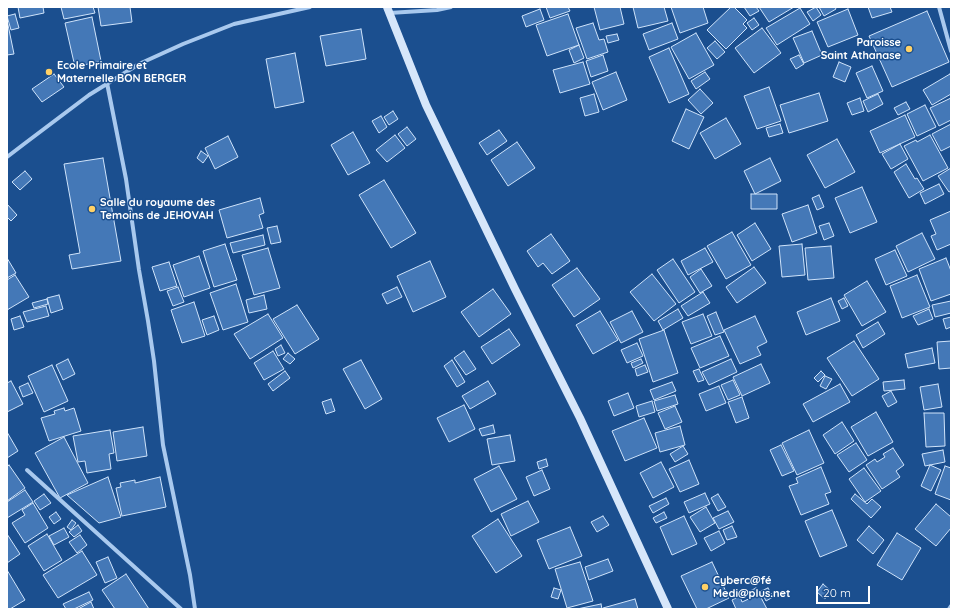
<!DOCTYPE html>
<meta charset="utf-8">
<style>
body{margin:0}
#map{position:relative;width:958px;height:616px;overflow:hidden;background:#1b4f8f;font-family:Quicksand,sans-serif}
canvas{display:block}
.frame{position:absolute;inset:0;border:8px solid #fff;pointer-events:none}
.scale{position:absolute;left:816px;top:586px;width:54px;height:18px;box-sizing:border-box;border:2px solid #fff;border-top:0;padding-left:5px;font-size:12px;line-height:14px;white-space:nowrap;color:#fff;-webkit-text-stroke:3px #1b4f8f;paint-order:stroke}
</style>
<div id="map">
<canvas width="958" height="616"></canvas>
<div class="frame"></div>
<div class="scale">20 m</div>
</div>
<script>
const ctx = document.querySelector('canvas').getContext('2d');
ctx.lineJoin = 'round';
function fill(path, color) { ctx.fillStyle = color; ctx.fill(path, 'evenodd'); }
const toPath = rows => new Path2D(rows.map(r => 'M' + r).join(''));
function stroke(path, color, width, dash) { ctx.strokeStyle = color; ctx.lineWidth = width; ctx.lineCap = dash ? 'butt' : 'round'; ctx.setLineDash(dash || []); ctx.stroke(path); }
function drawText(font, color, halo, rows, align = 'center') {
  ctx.font = font + ' Quicksand,sans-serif'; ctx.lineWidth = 3; ctx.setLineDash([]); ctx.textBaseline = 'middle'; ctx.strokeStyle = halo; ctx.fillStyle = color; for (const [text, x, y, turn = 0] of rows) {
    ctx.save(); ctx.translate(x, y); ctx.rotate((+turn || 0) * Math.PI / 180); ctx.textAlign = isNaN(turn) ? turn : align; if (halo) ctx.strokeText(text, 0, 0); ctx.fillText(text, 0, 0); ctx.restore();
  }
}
const building = toPath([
 [18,7,43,7,44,13,20,18,18,7],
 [61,7,93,7,95,13,64,19,61,7],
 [98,7,130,7,132,22,101,26,98,7],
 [546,7,568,7,570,11,550,18,546,7],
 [594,7,620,7,624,24,600,30,594,7],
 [633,7,664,7,668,21,638,28,633,7],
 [671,7,703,7,708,23,680,33,671,7],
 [731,7,734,7,747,20,743,24,747,28,726,49,707,30,731,7],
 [744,7,756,7,759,11,750,16,744,7],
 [759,7,794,7,769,22,759,7],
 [816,7,821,15,813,21,807,12,816,7],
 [819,7,835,7,836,9,824,16,819,7],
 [868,7,890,7,892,12,872,18,868,7],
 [800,8,810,24,777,45,766,28,800,8],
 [540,9,544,20,526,27,522,16,540,9],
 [848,9,858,35,828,47,817,22,848,9],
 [927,11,949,62,892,87,869,36,927,11],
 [15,14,19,28,11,30,7,16,15,14],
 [568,14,579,45,547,56,536,25,568,14],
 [92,17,101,61,75,67,65,23,92,17],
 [754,18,759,25,752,30,747,23,754,18],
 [7,20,14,54,7,55,7,20],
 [593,23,599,40,604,39,608,52,587,59,576,28,593,23],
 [672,23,678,39,649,50,643,34,672,23],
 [762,28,781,53,754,73,735,48,762,28],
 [361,29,366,59,326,66,320,36,361,29],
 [812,31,822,55,804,63,793,38,812,31],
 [696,33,714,65,689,79,671,47,696,33],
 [617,34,619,40,608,43,606,36,617,34],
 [715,41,725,52,717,59,707,48,715,41],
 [579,45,584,58,574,63,569,50,579,45],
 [669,48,689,94,669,103,649,57,669,48],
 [295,53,304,102,275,108,266,59,295,53],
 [603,55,608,71,591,77,586,61,603,55],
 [799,55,804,64,796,69,790,59,799,55],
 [583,62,590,84,560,93,553,70,583,62],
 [839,62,851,67,845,82,833,77,839,62],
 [872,66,883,91,867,98,856,73,872,66],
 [616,72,627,100,603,110,592,82,616,72],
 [705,72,710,79,696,89,691,81,705,72],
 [54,74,64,87,42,102,32,89,54,74],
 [950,74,951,76,951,94,932,105,923,90,950,74],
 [769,87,781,121,757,129,744,96,769,87],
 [700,89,713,103,701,114,688,100,700,89],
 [819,93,828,121,789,133,780,105,819,93],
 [594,94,599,112,585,116,580,98,594,94],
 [878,94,883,104,868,112,863,101,878,94],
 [860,98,864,111,852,115,847,103,860,98],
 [951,98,951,120,939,126,930,108,951,98],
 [906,102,910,109,898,115,894,108,906,102],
 [925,105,936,127,917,136,907,114,925,105],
 [686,109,704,117,689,149,672,141,686,109],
 [393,111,398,119,389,125,384,117,393,111],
 [905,115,915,137,880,153,870,131,905,115],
 [381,116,387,127,379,133,372,121,381,116],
 [726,118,741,144,715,159,700,133,726,118],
 [780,124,783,133,769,137,766,128,780,124],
 [951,124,951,146,941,151,932,134,951,124],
 [407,127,416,139,407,146,398,134,407,127],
 [499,130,507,141,487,155,479,143,499,130],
 [353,132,370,163,348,175,331,145,353,132],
 [395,135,405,148,387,162,376,150,395,135],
 [930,135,948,168,923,181,904,146,916,140,917,142,930,135],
 [228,136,238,157,215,169,205,148,228,136],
 [837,139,855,172,825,188,807,155,837,139],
 [517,142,535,168,508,186,491,160,517,142],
 [900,144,908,159,891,169,882,154,900,144],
 [201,151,208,156,203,163,197,158,201,151],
 [103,158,121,261,72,269,69,255,80,253,64,164,103,158],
 [770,158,781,181,755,194,744,171,770,158],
 [906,164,915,179,917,178,924,189,909,198,894,172,906,164],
 [951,168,951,191,949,192,938,176,951,168],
 [25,171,32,179,20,190,12,182,25,171],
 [384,180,416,233,391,248,359,195,384,180],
 [939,184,944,194,925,204,920,193,939,184],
 [862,187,877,222,850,233,835,198,862,187],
 [751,194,777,194,777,209,751,209,751,194],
 [819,195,824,207,817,210,812,198,819,195],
 [260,198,264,213,259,215,263,228,227,238,219,210,260,198],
 [7,204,17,215,11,221,7,217,7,204],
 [808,205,817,233,792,242,782,214,808,205],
 [951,211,951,244,937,250,931,236,936,234,930,220,951,211],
 [755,223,771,249,752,261,737,235,755,223],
 [829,223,834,236,824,240,819,226,829,223],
 [277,226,281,242,271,244,267,228,277,226],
 [732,232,751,265,726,279,707,246,732,232],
 [922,233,935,259,908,272,896,246,922,233],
 [551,234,570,261,552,274,543,263,538,267,527,251,551,234],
 [263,235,265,245,233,253,230,243,263,235],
 [225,244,237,280,214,287,203,251,225,244],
 [802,244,805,275,782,277,779,246,802,244],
 [831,246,834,278,808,280,805,248,831,246],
 [268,248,280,288,254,295,242,255,268,248],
 [705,248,713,262,688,275,681,261,705,248],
 [895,250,907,276,886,285,875,259,895,250],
 [199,256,210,288,184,297,173,265,199,256],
 [7,258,16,273,7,278,7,258],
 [946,258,951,271,951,294,931,301,919,269,946,258],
 [673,259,695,292,679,303,657,270,673,259],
 [430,261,446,297,413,312,397,276,430,261],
 [169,262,177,286,160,291,152,267,169,262],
 [754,267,766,283,737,303,726,287,754,267],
 [577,268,600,299,574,317,552,285,577,268],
 [701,269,712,286,700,293,690,277,701,269],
 [652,274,676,304,654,321,630,292,652,274],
 [15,275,29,297,7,310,7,280,15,275],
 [917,275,930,307,902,318,890,286,917,275],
 [867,281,886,312,862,326,844,295,867,281],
 [236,284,248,322,223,330,210,293,236,284],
 [178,287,184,302,173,306,167,291,178,287],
 [397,287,402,297,387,304,382,294,397,287],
 [493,289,511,314,479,337,461,312,493,289],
 [703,292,710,303,688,316,681,306,703,292],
 [59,295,63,309,51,313,47,298,59,295],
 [264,295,267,309,249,313,246,300,264,295],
 [831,298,840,321,806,335,797,312,831,298],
 [844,298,848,306,842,309,838,301,844,298],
 [47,299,48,304,34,308,32,303,47,299],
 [951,301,951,313,935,317,932,305,951,301],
 [194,302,205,336,182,343,171,310,194,302],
 [297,305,319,339,295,354,273,319,297,305],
 [46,306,49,316,27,322,23,312,46,306],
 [678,309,683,318,663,330,658,321,678,309],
 [929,309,933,319,918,325,913,316,929,309],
 [600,311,618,340,593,354,576,325,600,311],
 [632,311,643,332,621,343,610,322,632,311],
 [716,312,724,332,715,335,707,316,716,312],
 [268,314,283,338,250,359,234,334,268,314],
 [703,314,712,336,691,344,682,322,703,314],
 [20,316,24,327,14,330,11,319,20,316],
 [214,316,219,330,207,335,202,320,214,316],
 [755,316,767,342,757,347,761,355,740,364,724,330,755,316],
 [951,317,951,327,946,329,943,319,951,317],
 [878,322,885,334,863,348,856,335,878,322],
 [509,329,520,345,492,364,481,347,509,329],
 [664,330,678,373,653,382,639,339,664,330],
 [720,336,729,356,700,368,691,348,720,336],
 [854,341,879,379,852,396,827,358,854,341],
 [951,341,951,368,939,369,937,342,951,341],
 [637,343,643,356,627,363,621,350,637,343],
 [281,345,285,353,278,356,275,349,281,345],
 [932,348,935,363,908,368,905,354,932,348],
 [273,351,284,369,264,380,254,363,273,351],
 [464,351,476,369,466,375,454,358,464,351],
 [288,353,295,359,290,364,283,359,288,353],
 [68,359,75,374,63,380,56,365,68,359],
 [641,359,643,363,633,368,631,363,641,359],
 [731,359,737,372,709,385,702,372,731,359],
 [361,360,382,399,365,409,343,369,361,360],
 [452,360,465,382,457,387,444,366,452,360],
 [761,364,770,383,742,396,733,377,761,364],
 [52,365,68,401,44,412,28,376,52,365],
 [645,365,648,372,637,376,635,369,645,365],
 [699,369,704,380,698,382,693,371,699,369],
 [285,371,290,378,273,391,268,384,285,371],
 [821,371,825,375,818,382,814,378,821,371],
 [825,376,832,379,826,389,820,386,825,376],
 [733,380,740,395,728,400,721,385,733,380],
 [904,380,905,389,884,391,883,382,904,380],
 [11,381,23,404,7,412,7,383,11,381],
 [488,381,496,394,470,409,462,396,488,381],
 [672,382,676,391,654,400,650,390,672,382],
 [28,383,33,393,23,397,19,387,28,383],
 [840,384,850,402,813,422,803,404,840,384],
 [938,384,942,407,924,410,920,387,938,384],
 [719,386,726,403,706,411,699,394,719,386],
 [891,391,897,402,888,407,882,396,891,391],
 [628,393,634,408,614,416,608,401,628,393],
 [675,395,678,404,657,411,654,401,675,395],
 [742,397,749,418,736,423,728,402,742,397],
 [331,399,335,411,326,414,322,402,331,399],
 [652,401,655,412,639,417,636,406,652,401],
 [464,405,475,429,449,442,437,418,464,405],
 [675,406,682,422,665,429,658,413,675,406],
 [64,408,65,411,74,408,81,431,49,441,41,418,55,414,54,411,64,408],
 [876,412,893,442,868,456,851,427,876,412],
 [924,413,944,413,945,446,926,447,924,413],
 [644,418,657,448,625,461,612,431,644,418],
 [842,422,854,441,835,454,823,435,842,422],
 [493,425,495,433,482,436,479,429,493,425],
 [680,426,685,445,660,452,655,433,680,426],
 [143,427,147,456,117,461,113,432,143,427],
 [110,430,114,453,109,454,111,469,87,473,85,461,78,462,73,436,110,430],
 [809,430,824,463,797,475,782,443,809,430],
 [7,432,18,451,7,458,7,432],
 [510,435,515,461,492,465,487,439,510,435],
 [64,437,88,483,60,498,35,453,64,437],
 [856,443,867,460,849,472,837,455,856,443],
 [781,445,794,471,782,476,770,450,781,445],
 [683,446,688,454,675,462,670,454,683,446],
 [893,448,904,465,896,471,900,477,882,489,866,465,875,459,877,462,885,457,883,454,893,448],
 [943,450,945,462,925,466,922,454,943,450],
 [546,459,548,466,539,469,537,462,546,459],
 [689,460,699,484,680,492,669,469,689,460],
 [661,462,674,487,653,498,640,473,661,462],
 [9,465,25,488,7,501,7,467,9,465],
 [930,465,941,470,931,491,921,486,930,465],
 [499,466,517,499,491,512,474,479,499,466],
 [945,466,951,468,951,500,935,494,945,466],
 [821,467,831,492,825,494,829,504,801,515,789,486,798,483,796,478,821,467],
 [864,468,881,491,865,502,849,479,864,468],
 [542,470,550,489,534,496,526,477,542,470],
 [108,477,121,517,99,523,67,495,108,477],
 [160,477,166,507,122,516,116,488,121,487,120,483,135,480,135,483,160,477],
 [25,490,33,502,7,518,7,502,25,490],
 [705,493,710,504,689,513,684,502,705,493],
 [44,494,51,503,40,510,34,501,44,494],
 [718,494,726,507,718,511,711,498,718,494],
 [855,494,867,504,872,499,881,507,871,518,851,499,855,494],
 [666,498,669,504,653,513,649,506,666,498],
 [528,501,539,522,511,536,501,514,528,501],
 [33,503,48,528,25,543,12,523,25,515,22,510,33,503],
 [936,504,951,517,951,528,936,546,915,529,936,504],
 [706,507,715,523,700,532,690,517,706,507],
 [832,510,847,546,820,557,805,521,832,510],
 [728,511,734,522,719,529,713,518,728,511],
 [56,512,61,519,54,524,49,517,56,512],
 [664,512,667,518,656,523,653,518,664,512],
 [603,516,609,525,597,532,591,522,603,516],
 [684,516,697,544,672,555,660,527,684,516],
 [498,519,522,556,496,573,472,536,498,519],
 [72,520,76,523,71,530,67,527,72,520],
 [78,525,82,531,74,537,69,532,78,525],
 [732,526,737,537,727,540,723,530,732,526],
 [869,526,884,540,873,554,857,540,869,526],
 [570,527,582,556,549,569,537,540,570,527],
 [64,528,69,537,54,545,49,536,64,528],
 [719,531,725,543,711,551,704,538,719,531],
 [897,533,921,548,902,580,877,565,897,533],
 [7,534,20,554,7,563,7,534],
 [47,534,62,560,44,571,28,546,47,534],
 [80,535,87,545,77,553,69,542,80,535],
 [82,551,97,575,58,598,43,575,82,551],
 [108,557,117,578,105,583,96,562,108,557],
 [608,559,613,571,589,580,585,567,608,559],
 [580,562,593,601,567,608,555,569,580,562],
 [712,562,729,598,706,609,697,609,681,576,712,562],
 [7,570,25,600,10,609,7,609,7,570],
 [126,574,149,609,115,609,102,590,126,574],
 [823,584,832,592,825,599,817,592,823,584],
 [554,588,561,590,558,599,551,597,554,588],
 [756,588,767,609,736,609,732,600,740,596,742,602,753,597,750,591,756,588],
 [768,588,773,597,766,601,761,591,768,588],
 [89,592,93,600,74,609,66,609,63,604,89,592],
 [635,599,638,609,603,609,603,608,635,599],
 [91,602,94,609,78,609,91,602],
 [601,604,602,609,577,609,601,604]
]);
fill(building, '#4478b7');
stroke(building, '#cfe3fa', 1);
stroke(toPath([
 [939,7,951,51],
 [389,13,437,10,451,7],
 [107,83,126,179,139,270,148,321,154,361,163,445,190,575,195,609],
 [7,157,24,144,89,95,139,64,183,44,234,24,310,7],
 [27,470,181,609],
 [949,609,951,606]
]), '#a9c9ee', 4);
stroke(toPath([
 [387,7,426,105,515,289,580,418,668,609]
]), '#d6e6fa', 8);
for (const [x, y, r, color] of [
 [909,49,4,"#ffd166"],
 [49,72,4,"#ffd166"],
 [92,209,4,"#ffd166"],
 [705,587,4,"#ffd166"]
]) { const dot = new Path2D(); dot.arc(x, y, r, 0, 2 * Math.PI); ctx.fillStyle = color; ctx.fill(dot); stroke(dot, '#1b4f8f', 1.5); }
drawText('bold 11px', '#fff', '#1b4f8f', [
 ["Paroisse",901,43,"right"],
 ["Saint Athanase",901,56,"right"],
 ["Ecole Primaire et",57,66],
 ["Maternelle BON BERGER",57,79],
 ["Salle du royaume des",100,203],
 ["Temoins de JEHOVAH",100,216],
 ["Cyberc@fé",713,581],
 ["Medi@plus.net",713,594]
], 'left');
</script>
